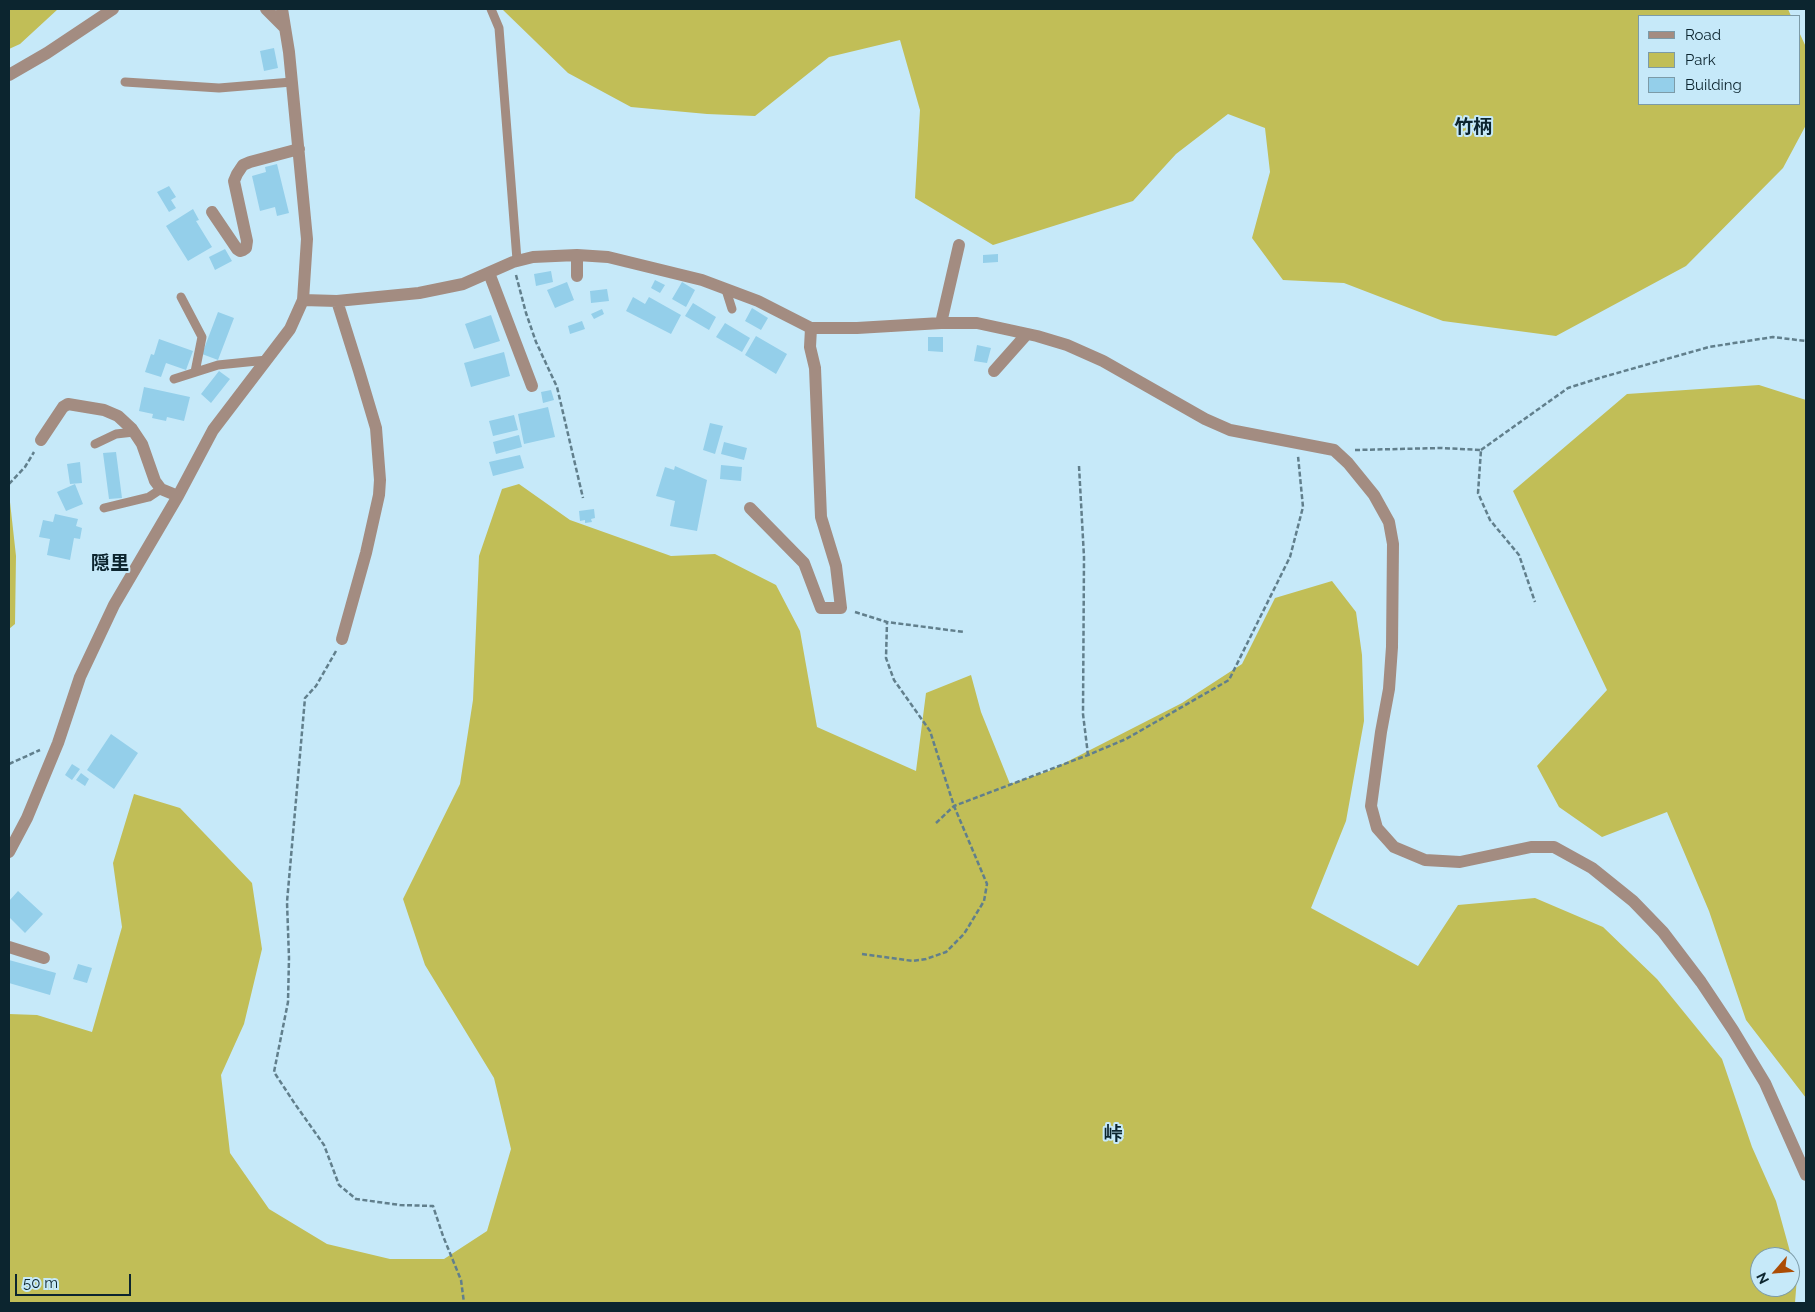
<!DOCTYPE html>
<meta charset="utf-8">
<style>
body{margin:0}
#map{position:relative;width:1815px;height:1312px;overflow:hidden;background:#c6e9f9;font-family:Raleway,sans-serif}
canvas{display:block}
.frame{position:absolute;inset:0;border:10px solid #0c252f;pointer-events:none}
.legend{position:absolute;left:1638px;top:15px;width:162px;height:90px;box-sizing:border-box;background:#c6e9f9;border:1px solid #7c9ba8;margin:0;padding:6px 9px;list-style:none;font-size:15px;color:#0c252f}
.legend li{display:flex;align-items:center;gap:10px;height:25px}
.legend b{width:25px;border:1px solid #7c9ba8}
.north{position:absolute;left:1750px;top:1247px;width:50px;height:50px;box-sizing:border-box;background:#c6e9f9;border:1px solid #7c9ba8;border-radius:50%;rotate:243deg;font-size:14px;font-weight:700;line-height:20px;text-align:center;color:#0c252f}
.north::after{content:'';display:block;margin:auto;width:18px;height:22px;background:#ac4c04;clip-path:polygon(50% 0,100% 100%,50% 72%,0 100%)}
.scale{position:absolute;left:15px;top:1274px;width:116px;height:22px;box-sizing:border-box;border:2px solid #0c252f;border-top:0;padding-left:6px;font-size:15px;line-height:18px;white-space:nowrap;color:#0c252f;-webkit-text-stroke:4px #c6e9f9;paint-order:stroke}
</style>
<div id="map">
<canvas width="1815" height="1312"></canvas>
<div class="frame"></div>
<ul class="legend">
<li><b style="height:6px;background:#a38c81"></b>Road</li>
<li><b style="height:14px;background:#c1be57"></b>Park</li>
<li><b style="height:14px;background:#94cfea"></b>Building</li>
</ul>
<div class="north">N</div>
<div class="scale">50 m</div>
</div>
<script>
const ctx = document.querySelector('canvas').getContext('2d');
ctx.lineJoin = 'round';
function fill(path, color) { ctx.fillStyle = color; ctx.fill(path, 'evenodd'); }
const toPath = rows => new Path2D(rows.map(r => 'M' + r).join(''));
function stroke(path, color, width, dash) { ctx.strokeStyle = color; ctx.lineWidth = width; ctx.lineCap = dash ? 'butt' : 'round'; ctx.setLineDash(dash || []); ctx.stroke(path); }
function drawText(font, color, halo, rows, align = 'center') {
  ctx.font = font + ' Raleway,"Noto Sans JP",sans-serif'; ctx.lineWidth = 4; ctx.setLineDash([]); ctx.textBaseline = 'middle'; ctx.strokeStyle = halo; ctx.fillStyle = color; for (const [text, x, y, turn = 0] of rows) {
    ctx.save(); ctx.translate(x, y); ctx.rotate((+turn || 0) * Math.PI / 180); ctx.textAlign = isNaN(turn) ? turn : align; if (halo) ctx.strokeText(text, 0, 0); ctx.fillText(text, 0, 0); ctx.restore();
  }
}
fill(toPath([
 [9,9,58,9,20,44,9,49],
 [502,9,1788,9,1791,16,1639,16,1639,104,1799,104,1799,32,1806,47,1806,125,1783,168,1686,266,1556,336,1443,321,1344,283,1283,280,1252,238,1270,172,1265,128,1228,114,1176,154,1133,201,993,245,915,198,920,110,900,40,829,57,755,116,707,114,631,107,568,73],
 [1759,385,1806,400,1806,1098,1746,1020,1709,911,1667,812,1602,837,1559,807,1537,766,1607,690,1513,491,1627,394],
 [519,484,570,520,671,556,715,554,776,585,800,631,817,727,916,771,926,693,971,675,981,712,1010,784,1049,771,1182,703,1242,664,1275,598,1332,581,1356,612,1362,655,1364,721,1346,821,1311,908,1418,966,1458,905,1535,898,1603,927,1657,979,1722,1059,1752,1147,1776,1201,1797,1277,1795,1303,9,1303,9,1014,37,1015,92,1032,122,927,113,863,134,794,180,808,252,883,262,949,244,1024,221,1075,230,1153,269,1209,327,1244,390,1259,444,1259,487,1231,511,1149,494,1078,425,965,403,899,460,784,473,700,479,556,502,489],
 [1760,1257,1790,1257,1790,1287,1760,1287],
 [9,493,16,556,15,624,9,629]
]), '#c1be57');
fill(toPath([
 [274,48,278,68,264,71,260,51],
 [277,164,289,213,277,216,275,207,260,211,252,176,266,172,265,167],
 [169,186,176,197,171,200,176,208,169,212,157,192],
 [193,209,199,220,196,221,212,247,188,261,166,226],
 [225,249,232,261,215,270,209,257],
 [998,254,998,262,983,263,983,255],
 [551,271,553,282,536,286,534,274],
 [655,280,665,285,660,293,651,288],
 [567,282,574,300,555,308,547,290],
 [682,282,695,290,686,307,672,299],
 [607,289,609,301,591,303,590,291],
 [633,297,645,304,649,297,681,315,671,334,626,311],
 [693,303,716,317,709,330,685,316],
 [752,308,768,318,761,330,745,321],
 [602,309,604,314,594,319,591,314],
 [218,312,234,318,218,360,202,354],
 [491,315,500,341,474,349,465,324],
 [582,321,585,329,570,334,568,326],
 [725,323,750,338,742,352,716,337],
 [756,336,787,354,776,374,745,355],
 [928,337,943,337,943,352,928,351],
 [159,339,193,351,186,370,166,363,161,377,145,372,151,354,154,355],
 [977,345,991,348,987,363,974,361],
 [504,352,510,376,471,387,464,363],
 [219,371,230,379,211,403,201,394],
 [144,387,190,397,184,421,167,417,166,421,152,418,153,414,139,411],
 [551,390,554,400,543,403,541,392],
 [548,407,555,437,524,444,518,414],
 [514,415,518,430,493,436,489,421],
 [710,423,723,426,715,454,703,450],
 [519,435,522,447,496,454,493,442],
 [724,442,747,448,744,460,721,454],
 [116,452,122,498,109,499,103,453],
 [520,455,524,468,493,476,489,462],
 [80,462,82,483,70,484,67,464],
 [721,465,742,467,741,481,720,479],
 [675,466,707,480,697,531,670,526,675,501,656,496,665,467,674,470],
 [75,484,83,504,66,511,57,492],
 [594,509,595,518,591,519,592,522,585,523,585,520,580,521,579,511],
 [55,514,78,519,76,526,82,528,80,539,74,538,70,560,47,555,50,539,39,537,43,520,53,522],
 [111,734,138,753,114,789,87,770],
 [72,764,80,769,72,780,65,775],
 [81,773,89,779,85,786,76,780],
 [18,891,43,914,25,933,9,917,9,901],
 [9,960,56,973,50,995,9,983],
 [78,964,92,968,87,983,73,979]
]), '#94cfea');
stroke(toPath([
 [516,275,526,313,536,342,557,387,583,498],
 [1355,450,1442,448,1481,450,1478,493,1490,520,1519,555,1535,602],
 [1481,450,1568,388,1603,377,1709,347,1773,337,1806,341],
 [1079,466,1084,557,1083,714,1088,755],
 [9,484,25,467,34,452],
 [855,612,887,622,964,632],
 [336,651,316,686,305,698,287,902,289,958,288,1002,274,1072,295,1104,324,1145,339,1185,356,1199,400,1205,433,1206,443,1236,461,1280,464,1303],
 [9,764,40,750],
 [936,823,954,806,1088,755,1126,739,1229,680,1290,557,1303,507,1298,456],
 [862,954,913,961,926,959,946,952,964,934,984,901,987,884,954,806,930,731,894,680,886,658,887,622]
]), '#617f8c', 2.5, [5, 2.5]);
stroke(toPath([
 [491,9,499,28,517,260],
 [125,82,219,88,292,82],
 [726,290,732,309],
 [181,297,202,337,195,372],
 [174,379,218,365,267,360],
 [95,444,116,434,134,432],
 [104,508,149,497,161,489]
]), '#a38c81', 9);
stroke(toPath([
 [266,9,285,28],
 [9,75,47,53,113,9],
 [212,212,237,249,240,251,243,250,246,248,247,241,234,181,237,174,243,165,250,162,299,149],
 [489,273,532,386],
 [577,276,577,255],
 [303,300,337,301,419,293,463,284,513,262,533,257,577,255,608,257,702,280,758,301,811,328,857,328,941,323,977,323,1037,336,1067,345,1103,361,1205,419,1230,430,1334,450,1348,463,1374,495,1389,522,1393,544,1392,647,1389,689,1381,732,1371,806,1377,828,1394,847,1425,860,1460,862,1531,847,1554,847,1592,868,1633,901,1663,932,1701,982,1733,1030,1765,1083,1806,1175],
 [337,301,359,371,376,428,380,480,379,495,366,553,342,639],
 [941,323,959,245],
 [994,371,1026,335],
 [41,440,63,407,68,404,104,410,118,416,132,429,142,444,155,481,161,489,178,496],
 [750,508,804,563,821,608,841,608,836,566,821,517,815,368,810,347,811,328],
 [9,852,27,818,58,743,80,677,114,605,178,496,213,430,290,329,303,300,307,239,289,52,282,9],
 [9,947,44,958]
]), '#a38c81', 12);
drawText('bold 19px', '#0c252f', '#c6e9f9', [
 ["竹柄",1473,127],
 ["隠里",110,563],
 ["峠",1113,1134]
]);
</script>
